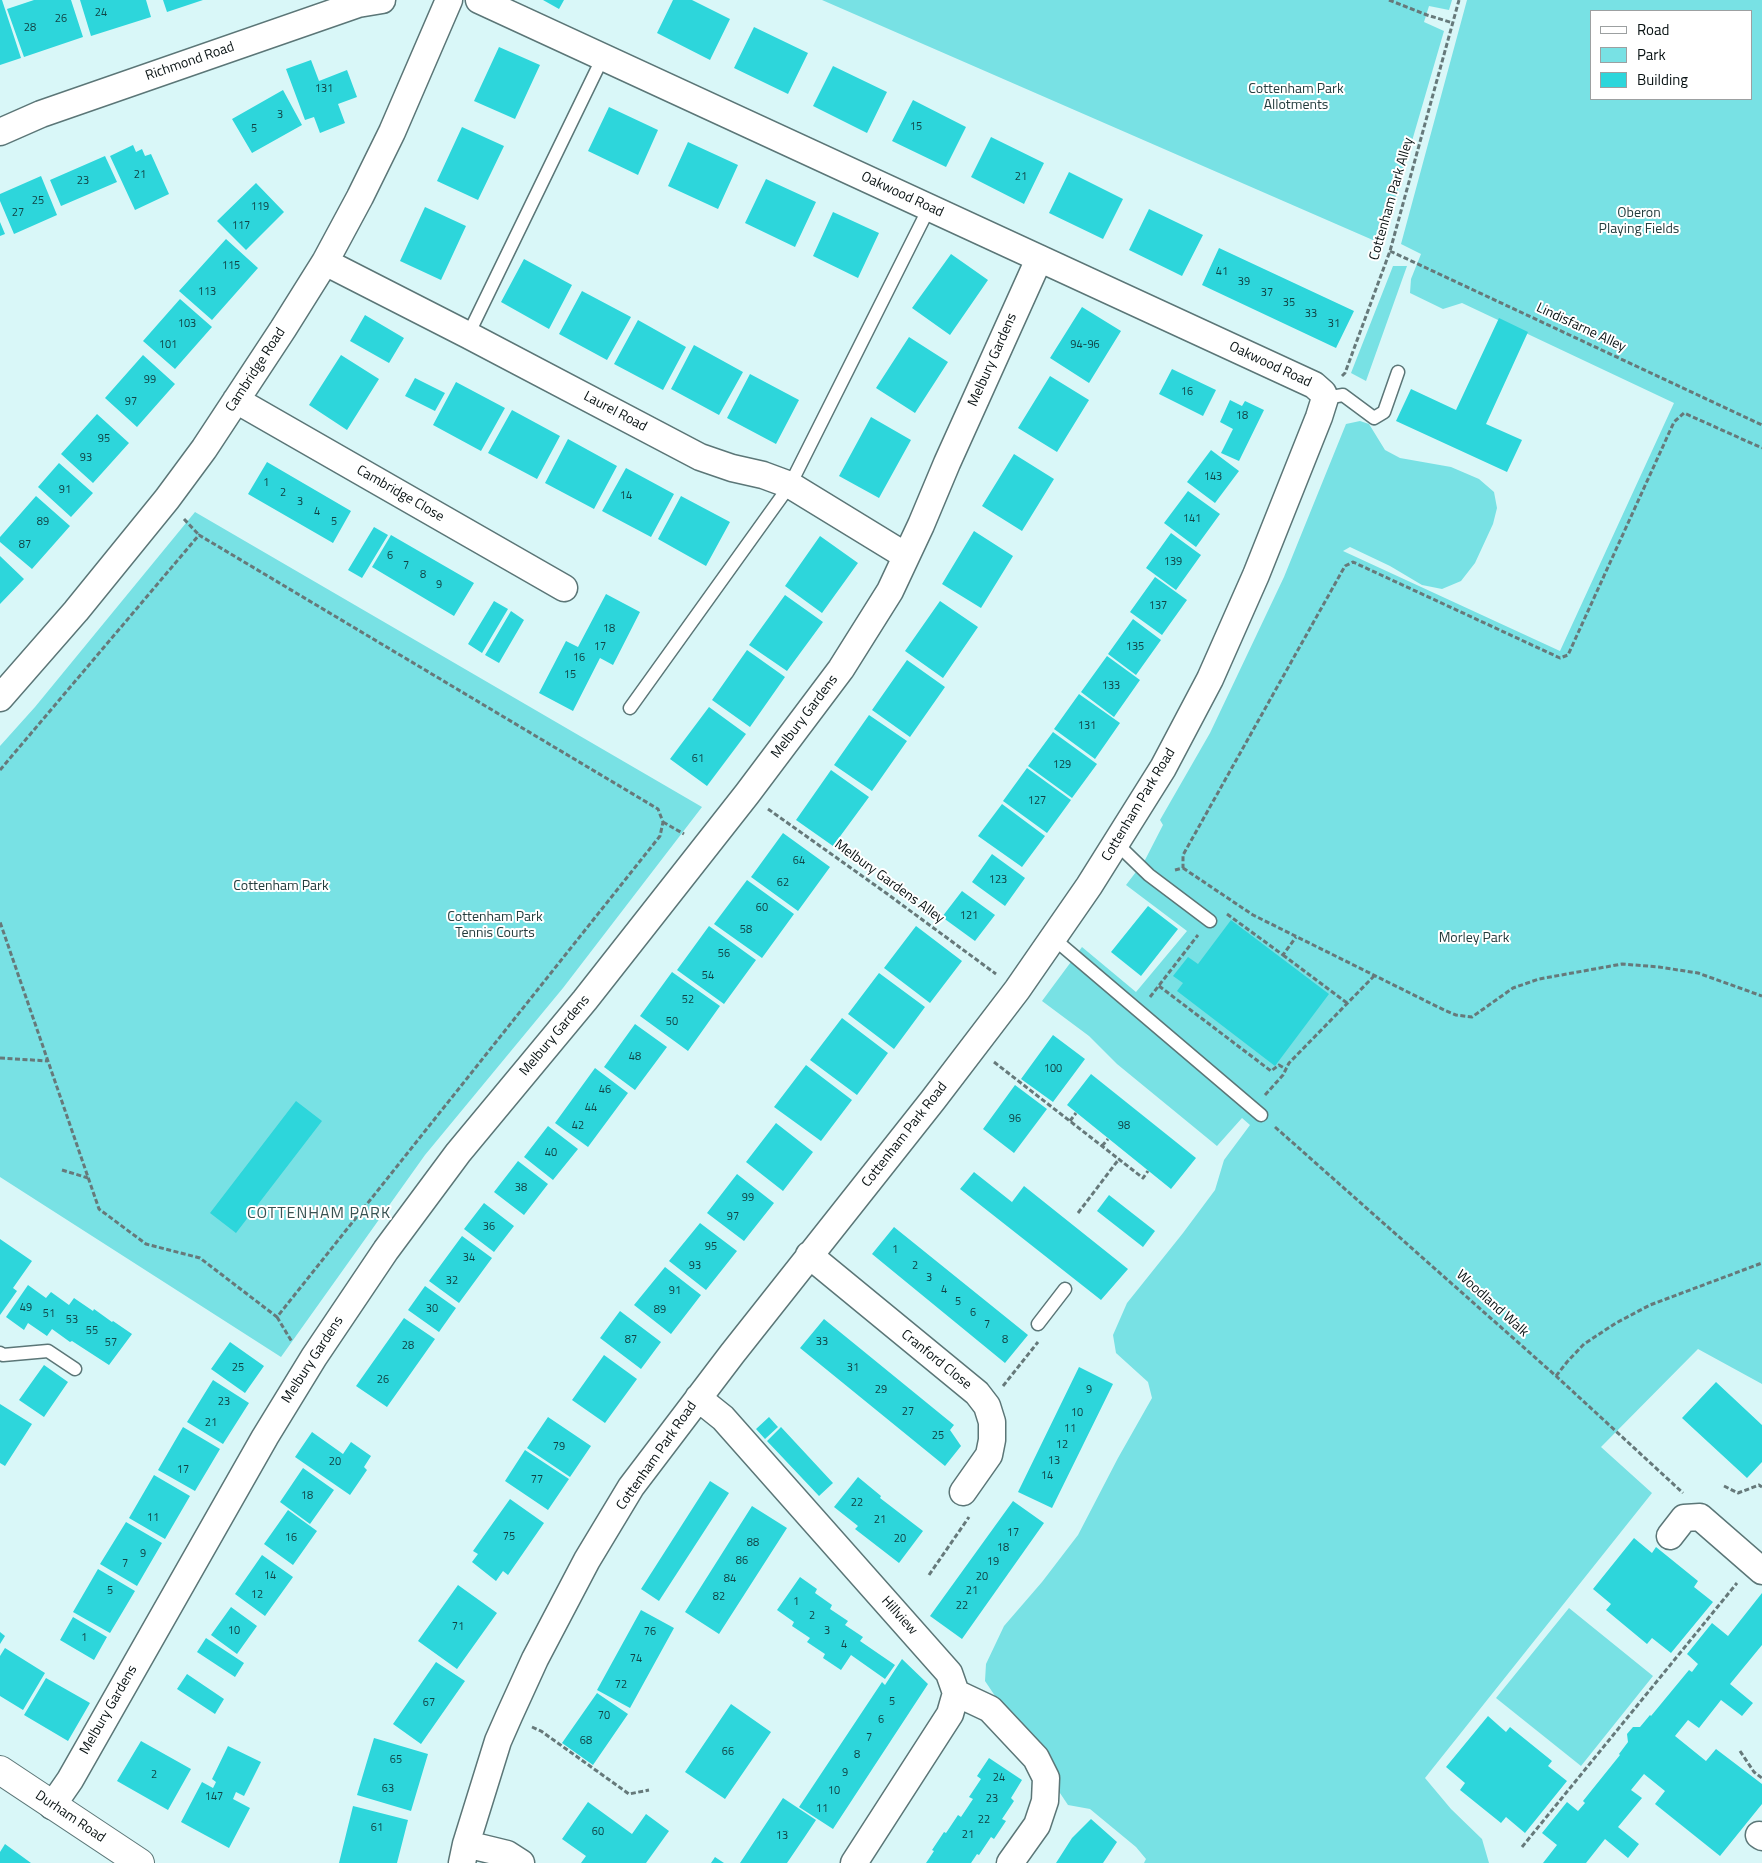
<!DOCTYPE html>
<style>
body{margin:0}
#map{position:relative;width:1762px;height:1863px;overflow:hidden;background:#d9f7f8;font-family:"Titillium Web",sans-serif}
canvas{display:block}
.legend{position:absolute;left:1590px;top:10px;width:162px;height:90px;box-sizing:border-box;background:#fff;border:1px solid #9ca0a1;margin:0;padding:6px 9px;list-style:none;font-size:15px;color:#081213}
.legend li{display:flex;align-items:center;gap:10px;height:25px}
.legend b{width:25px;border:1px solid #9ca0a1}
</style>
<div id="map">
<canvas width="1762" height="1863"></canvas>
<ul class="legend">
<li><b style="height:6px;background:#fff"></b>Road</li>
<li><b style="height:14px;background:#78e1e4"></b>Park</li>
<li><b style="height:14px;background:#2dd6db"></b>Building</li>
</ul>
</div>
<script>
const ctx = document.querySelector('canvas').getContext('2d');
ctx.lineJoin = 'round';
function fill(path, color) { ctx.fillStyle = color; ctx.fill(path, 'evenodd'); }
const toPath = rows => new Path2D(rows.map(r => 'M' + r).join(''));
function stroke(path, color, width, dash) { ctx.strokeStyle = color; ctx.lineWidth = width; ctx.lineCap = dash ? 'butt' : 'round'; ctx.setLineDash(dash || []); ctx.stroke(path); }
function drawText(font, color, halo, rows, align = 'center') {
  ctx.font = font + ' "Titillium Web",sans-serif'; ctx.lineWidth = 4; ctx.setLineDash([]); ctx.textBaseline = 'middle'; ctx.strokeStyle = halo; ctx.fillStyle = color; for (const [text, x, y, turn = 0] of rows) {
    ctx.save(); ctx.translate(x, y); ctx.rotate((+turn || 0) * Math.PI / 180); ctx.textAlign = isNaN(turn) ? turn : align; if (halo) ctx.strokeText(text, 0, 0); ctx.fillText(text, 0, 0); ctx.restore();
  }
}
fill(toPath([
 [822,0,1452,0,1449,10,1429,6,1424,22,1444,31,1382,244],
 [1467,0,1762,0,1762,1384,1698,1349,1601,1447,1652,1493,1425,1778,1451,1809,1482,1839,1489,1863,1144,1863,1146,1859,1136,1847,1090,1809,1068,1805,985,1681,986,1664,1004,1626,1042,1582,1078,1535,1118,1458,1152,1398,1148,1382,1116,1353,1113,1335,1127,1303,1183,1233,1215,1190,1224,1160,1250,1125,1242,1118,1217,1146,1117,1064,1089,1036,1042,1001,1082,947,1136,992,1187,931,1126,885,1145,860,1163,825,1160,820,1210,733,1284,577,1346,424,1360,421,1369,424,1385,450,1400,458,1451,467,1479,479,1494,492,1497,508,1493,524,1475,563,1461,581,1442,589,1422,585,1390,566,1350,547,1343,551,1560,651,1674,403,1462,303,1443,309,1410,293,1411,279,1421,254,1401,244],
 [1591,11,1751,11,1751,99,1591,99],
 [1393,266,1407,266,1366,381,1351,373],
 [195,512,702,807,563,988,425,1155,281,1357,0,1177,0,746,35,707],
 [1569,1608,1653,1676,1581,1766,1496,1698]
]), '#78e1e4');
fill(toPath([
 [0,0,2,0,21,58,0,65],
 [34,0,71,0,83,37,24,57,7,9],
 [80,0,146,0,151,17,91,36],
 [163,0,203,0,167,12],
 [543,0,564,0,559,9],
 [673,0,692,0,730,19,710,60,657,33],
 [754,27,808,53,788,94,734,68],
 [499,47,540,65,515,119,474,101],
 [311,60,319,81,347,70,357,97,338,104,345,123,320,133,314,117,305,120,286,69],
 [833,66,887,92,867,133,813,106],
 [283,90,302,125,252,153,232,119],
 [913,100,966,127,946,167,892,141],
 [609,107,658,130,638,175,588,151],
 [462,127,504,146,478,200,437,181],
 [991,137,1044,163,1024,204,971,177],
 [688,142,738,165,718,209,668,186],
 [133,145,136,152,142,149,145,156,151,154,169,194,135,210,110,156],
 [105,156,117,182,61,206,50,180],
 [1069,172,1123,199,1103,239,1049,213],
 [41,176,57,215,14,234,0,201,0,194],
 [766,179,816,202,795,247,745,223],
 [256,183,284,212,246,250,217,221],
 [425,207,466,226,441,280,400,261],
 [1149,209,1203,235,1182,276,1129,250],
 [833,212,879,233,858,278,813,256],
 [0,222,5,234,0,236],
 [226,239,258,268,212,320,179,291],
 [1219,248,1354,311,1336,348,1202,285],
 [951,254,988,280,950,335,912,308],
 [524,259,572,285,549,329,501,302],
 [582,291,631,317,607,360,559,334],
 [180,299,212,327,175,369,143,341],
 [1082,307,1121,331,1089,383,1050,358],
 [365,315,404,338,389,363,350,341],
 [1499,318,1528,332,1486,424,1522,440,1507,472,1396,421,1411,389,1456,410],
 [638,320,686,347,663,390,614,364],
 [909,337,948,362,915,413,876,388],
 [694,345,743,372,719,415,671,389],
 [143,355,175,384,137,427,105,398],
 [341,355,379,379,347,430,309,405],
 [1172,369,1216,390,1203,416,1159,394],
 [750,374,799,400,776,444,727,418],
 [1050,376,1089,400,1057,452,1018,428],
 [415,378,445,393,435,411,405,396],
 [456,382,505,408,481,451,433,425],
 [1230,400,1242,406,1245,401,1264,410,1239,461,1221,453,1233,429,1220,422],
 [512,410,560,436,537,479,488,453],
 [97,414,129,443,93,483,61,454],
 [871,417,911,440,879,498,839,476],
 [568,439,617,466,594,509,545,483],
 [1211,450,1239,471,1215,503,1187,482],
 [1014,454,1054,479,1022,531,982,506],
 [267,462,351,511,333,543,248,494],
 [59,463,93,493,71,517,38,487],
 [626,468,674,494,651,537,602,511],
 [1188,491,1220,514,1196,547,1164,523],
 [36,496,70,526,32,569,0,542,0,537],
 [681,496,730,522,706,566,658,539],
 [374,527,388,535,362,578,348,570],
 [974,531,1013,556,981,608,942,584],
 [1171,533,1201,555,1176,590,1146,568],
 [391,535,474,583,454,616,372,567],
 [820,536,858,563,822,613,785,586],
 [0,556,24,579,0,604],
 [1155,577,1187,600,1162,635,1130,612],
 [606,594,640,612,613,665,600,658,573,711,539,693,566,641,578,647],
 [785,595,823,622,787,671,749,645],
 [494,601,508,609,482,653,468,644],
 [940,601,978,627,943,678,905,651],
 [511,611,524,620,499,663,485,655],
 [1133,619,1161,640,1136,675,1108,654],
 [747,650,785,677,750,727,712,700],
 [1107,656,1140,680,1114,717,1081,692],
 [907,660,945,687,910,737,872,710],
 [1079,694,1120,723,1095,759,1054,729],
 [709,707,746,734,707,786,670,759],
 [869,715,907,741,872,791,834,765],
 [1053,732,1097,764,1072,798,1028,766],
 [1027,768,1071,800,1047,833,1003,801],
 [831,770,869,797,833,846,796,820],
 [1002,804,1045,836,1022,867,978,836],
 [783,833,830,867,798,911,751,877],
 [992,854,1025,878,1005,906,972,882],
 [747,880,794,914,762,958,714,924],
 [962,891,995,915,975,941,942,917],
 [1148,906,1178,929,1141,976,1111,952],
 [1231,920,1329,994,1275,1066,1177,991,1183,983,1173,976,1188,957,1198,964],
 [709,926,756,960,724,1004,677,970],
 [916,926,962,961,930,1003,884,968],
 [672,972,720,1006,688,1051,640,1016],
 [879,973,925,1007,894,1049,848,1014],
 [842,1018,888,1053,857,1095,810,1060],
 [635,1024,667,1047,635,1090,604,1067],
 [1053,1035,1085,1059,1053,1102,1021,1079],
 [806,1065,852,1100,821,1141,774,1107],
 [595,1068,628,1093,588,1147,555,1123],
 [1091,1074,1196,1158,1171,1189,1067,1105],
 [1015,1085,1047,1109,1014,1153,983,1129],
 [296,1101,322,1121,236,1233,210,1213],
 [776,1123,813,1152,783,1191,746,1162],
 [548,1126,578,1149,553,1180,524,1157],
 [518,1161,548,1184,524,1215,494,1192],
 [974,1172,1017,1206,1012,1202,1024,1186,1128,1269,1101,1300,960,1189],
 [737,1174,774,1203,744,1241,707,1213],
 [1109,1195,1155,1231,1143,1247,1097,1211],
 [484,1203,514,1226,494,1252,464,1229],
 [700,1223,737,1251,706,1290,669,1261],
 [894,1227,1028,1335,1005,1363,872,1254],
 [462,1236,492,1258,459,1303,429,1281],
 [0,1239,32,1261,13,1288,17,1291,0,1315],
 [665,1267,701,1295,671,1334,634,1305],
 [28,1285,46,1298,51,1292,69,1305,74,1298,93,1311,94,1309,112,1322,113,1321,132,1334,109,1365,72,1341,70,1342,52,1329,47,1336,28,1323,24,1330,6,1317],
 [425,1286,456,1308,439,1332,408,1310],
 [620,1311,661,1342,641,1369,600,1338],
 [404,1318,435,1339,387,1407,356,1386],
 [824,1319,954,1425,950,1430,961,1446,945,1466,800,1348],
 [230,1342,264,1366,245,1393,211,1369],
 [604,1355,637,1379,605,1423,572,1400],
 [44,1365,68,1382,44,1417,19,1400],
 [1079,1367,1113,1384,1052,1508,1018,1492],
 [213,1380,249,1403,223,1444,187,1422],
 [1716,1382,1762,1425,1762,1462,1747,1478,1682,1418],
 [0,1404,32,1424,5,1466,0,1463],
 [548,1417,591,1446,570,1477,527,1448],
 [769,1417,778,1427,765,1439,756,1429],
 [183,1427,220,1449,195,1491,158,1470],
 [781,1427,833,1483,819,1496,767,1441],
 [312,1432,343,1454,351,1442,371,1456,364,1467,367,1470,350,1495,295,1457],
 [525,1450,569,1479,548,1510,505,1481],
 [303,1468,334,1490,310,1524,280,1502],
 [154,1475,190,1496,165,1539,129,1518],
 [858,1477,881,1496,880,1498,923,1531,899,1563,855,1529,858,1526,834,1507],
 [710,1481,729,1493,659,1601,641,1589],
 [510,1499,544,1523,508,1575,503,1571,496,1581,472,1562,478,1554,473,1551],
 [1013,1501,1044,1523,962,1639,930,1616],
 [752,1506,787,1528,719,1634,685,1612],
 [288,1510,317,1531,293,1565,264,1544],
 [126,1522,162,1543,137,1586,100,1564],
 [1634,1538,1652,1553,1656,1547,1698,1581,1694,1587,1713,1602,1671,1653,1652,1638,1647,1644,1606,1610,1611,1604,1593,1589],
 [262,1555,293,1577,265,1616,235,1594],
 [98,1569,135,1591,110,1633,73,1612],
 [800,1577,817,1589,815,1593,832,1605,830,1609,848,1621,845,1625,863,1637,860,1641,895,1665,885,1679,851,1655,841,1670,823,1658,825,1654,807,1642,810,1638,792,1626,794,1622,777,1610],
 [458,1585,497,1613,457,1669,418,1641],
 [1762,1593,1762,1645,1730,1684,1753,1703,1742,1716,1721,1700,1699,1728,1688,1720,1675,1736,1706,1761,1716,1749,1762,1784,1762,1804,1720,1856,1655,1804,1665,1791,1644,1774,1631,1790,1642,1798,1618,1827,1639,1844,1628,1858,1605,1839,1586,1863,1543,1863,1557,1845,1542,1833,1567,1802,1578,1811,1585,1803,1583,1801,1620,1755,1619,1754,1628,1742,1627,1734,1633,1727,1640,1727,1650,1715,1651,1716,1689,1670,1692,1672,1698,1664,1687,1654,1712,1623,1728,1636],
 [231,1607,257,1626,237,1654,211,1635],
 [641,1610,674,1628,630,1708,597,1690],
 [73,1617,107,1637,94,1660,60,1640],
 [0,1632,5,1636,0,1644],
 [206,1638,244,1663,235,1677,197,1652],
 [5,1648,45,1673,23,1710,0,1696,0,1656],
 [902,1659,928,1684,833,1829,799,1807,882,1682,885,1685],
 [436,1662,465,1681,421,1744,393,1724],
 [187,1674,224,1699,215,1714,177,1689],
 [46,1678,90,1703,68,1741,24,1715],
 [597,1693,628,1714,593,1765,562,1743],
 [731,1704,771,1732,725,1799,685,1772],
 [1488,1716,1506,1732,1510,1727,1552,1761,1548,1766,1567,1781,1525,1833,1506,1817,1501,1823,1460,1790,1465,1783,1446,1767],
 [374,1738,428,1754,411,1811,357,1795],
 [141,1741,191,1769,168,1810,117,1781],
 [228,1746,261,1762,244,1796,236,1792,233,1799,250,1808,229,1848,181,1822,202,1782,213,1788,216,1782,212,1779],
 [989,1758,1022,1780,1011,1798,1014,1801,1002,1819,1006,1821,994,1839,991,1837,979,1855,977,1854,971,1863,926,1863,934,1851,932,1850,944,1832,946,1833,958,1815,961,1817,973,1799,969,1797,981,1779,977,1776],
 [783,1798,816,1820,804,1838,787,1863,740,1863],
 [588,1802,632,1834,646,1814,669,1831,646,1863,581,1863,586,1856,562,1839],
 [353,1806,408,1820,397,1863,339,1863],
 [1091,1819,1117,1842,1103,1863,1056,1863,1072,1838],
 [5,1844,31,1863,0,1863,0,1852],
 [715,1857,724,1863,711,1863]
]), '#2dd6db');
const service = toPath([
 [468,335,603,57],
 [1325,398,1343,395,1374,418,1384,412,1398,372],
 [630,708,790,485,929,208],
 [1117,844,1149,875,1210,921],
 [1053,938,1261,1115],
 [1038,1324,1065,1289],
 [0,1353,3,1355,48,1351,75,1369]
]);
const minor = toPath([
 [0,132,41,114,358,4,382,0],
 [325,262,468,335,700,457,732,468,763,475,790,485,906,556],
 [236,400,564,588],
 [0,698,76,611,167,499,204,449,283,329,325,262,360,197,392,132,449,0],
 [809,1255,977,1393,987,1406,992,1422,992,1440,989,1455,963,1492],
 [698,1398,723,1418,949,1673,956,1693,950,1714,854,1863],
 [1670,1536,1684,1518,1700,1517,1762,1571],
 [956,1693,990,1709,1036,1758,1046,1778,1045,1801,1037,1825,1010,1863],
 [52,1806,70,1780,265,1437,314,1357,386,1250,458,1153,585,1000,747,794,841,669,890,591,921,525,947,463,1039,259],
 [1759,1835,1762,1837],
 [466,1844,507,1854,521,1863],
 [462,1863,466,1844,498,1741,509,1716,535,1659,587,1560,631,1487,732,1354,933,1100,1017,990,1089,886,1163,768,1210,679,1256,575,1319,417,1325,398,1323,393,1314,385,479,0]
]);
const secondary = toPath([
 [0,1770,140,1863]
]);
stroke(service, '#5b7677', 15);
stroke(minor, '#5b7677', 29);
stroke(secondary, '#5b7677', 30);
stroke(toPath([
 [1389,0,1427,15,1453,23],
 [1390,251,1762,425],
 [1342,376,1345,373,1390,251,1459,0],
 [184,519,199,535],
 [0,770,199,535,658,809,663,822,660,836,277,1317,200,1258,146,1244,99,1209,0,922],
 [768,809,886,893,996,974],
 [663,822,684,834],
 [1183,868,1253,915,1444,1010,1456,1015,1472,1017,1513,988,1539,979,1622,964,1659,967,1698,973,1762,996],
 [1175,870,1183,868,1183,855,1345,566,1353,562,1560,658,1568,655,1674,422,1684,413,1762,448],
 [1227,914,1283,955,1296,937],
 [1283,955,1347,1003],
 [1159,986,1271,1071,1279,1065,1286,1069],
 [1150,997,1198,935],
 [0,1058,48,1061],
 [994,1062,1143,1178,1148,1171],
 [1265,1095,1283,1075,1289,1063,1374,976],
 [1070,1121,1076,1113],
 [1275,1127,1556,1376,1683,1493],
 [1102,1146,1108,1139],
 [62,1170,88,1178],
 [1078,1213,1119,1159],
 [277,1317,292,1342],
 [1556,1376,1567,1362,1584,1344,1616,1323,1650,1305,1762,1263],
 [1003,1386,1038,1342],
 [1724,1486,1738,1493,1759,1485,1762,1487],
 [929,1575,969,1517],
 [532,1727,541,1731,629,1794,649,1790],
 [1740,1751,1754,1772,1762,1778],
 [1522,1847,1737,1583]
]), '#66797a', 3, [5, 2.5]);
stroke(service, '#fff', 12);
stroke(minor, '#fff', 26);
stroke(secondary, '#fff', 28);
drawText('11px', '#114345', null, [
 ["24",101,13],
 ["26",61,19],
 ["28",30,28],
 ["131",324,89],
 ["3",280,115],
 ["15",916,127],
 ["5",254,129],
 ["21",140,175],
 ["21",1021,177],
 ["23",83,181],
 ["25",38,201],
 ["119",260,207],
 ["27",18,213],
 ["117",241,226],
 ["115",231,266],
 ["41",1222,272],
 ["39",1244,282],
 ["113",207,292],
 ["37",1267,293],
 ["35",1289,303],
 ["33",1311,314],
 ["103",187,324],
 ["31",1334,324],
 ["101",168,345],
 ["94-96",1085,345],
 ["99",150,380],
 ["16",1187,392],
 ["97",131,402],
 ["18",1242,416],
 ["95",104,439],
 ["93",86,458],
 ["143",1213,477],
 ["1",266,483],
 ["91",65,490],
 ["2",283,493],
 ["14",626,496],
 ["3",300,502],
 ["4",317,512],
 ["141",1192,519],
 ["89",43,522],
 ["5",334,522],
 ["87",25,545],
 ["6",390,556],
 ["139",1173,562],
 ["7",406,566],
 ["8",423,575],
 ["9",439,585],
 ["137",1158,606],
 ["18",609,629],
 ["17",600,647],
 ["135",1135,647],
 ["16",579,658],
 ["15",570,675],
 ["133",1111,686],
 ["131",1087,726],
 ["61",698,759],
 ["129",1062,765],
 ["127",1037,801],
 ["64",799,861],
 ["123",998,880],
 ["62",783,883],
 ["60",762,908],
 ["121",969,916],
 ["58",746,930],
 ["56",724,954],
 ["54",708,976],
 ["52",688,1000],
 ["50",672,1022],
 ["48",635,1057],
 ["100",1053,1069],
 ["46",605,1090],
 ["44",591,1108],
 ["96",1015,1119],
 ["42",578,1126],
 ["98",1124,1126],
 ["40",551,1153],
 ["38",521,1188],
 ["99",748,1198],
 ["97",733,1217],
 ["36",489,1227],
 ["95",711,1247],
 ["1",895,1250],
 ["34",469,1258],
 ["93",695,1266],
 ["2",915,1266],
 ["3",929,1278],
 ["32",452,1281],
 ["4",944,1290],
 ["91",675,1291],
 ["5",958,1302],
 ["49",26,1308],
 ["30",432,1309],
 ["89",660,1310],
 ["6",973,1313],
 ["51",49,1314],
 ["53",72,1320],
 ["7",987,1325],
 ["55",92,1331],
 ["87",631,1340],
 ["8",1005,1340],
 ["33",822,1342],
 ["57",111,1343],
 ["28",408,1346],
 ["25",238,1368],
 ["31",853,1368],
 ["26",383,1380],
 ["29",881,1390],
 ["9",1089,1390],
 ["23",224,1402],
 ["27",908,1412],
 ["10",1077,1413],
 ["21",211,1423],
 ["11",1070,1429],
 ["25",938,1436],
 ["12",1062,1445],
 ["79",559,1447],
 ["13",1054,1461],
 ["20",335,1462],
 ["17",183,1470],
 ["14",1047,1476],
 ["77",537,1480],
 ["18",307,1496],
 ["22",857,1503],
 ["11",153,1518],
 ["21",880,1520],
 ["17",1013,1533],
 ["75",509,1537],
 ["16",291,1538],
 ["20",900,1539],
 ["88",753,1543],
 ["18",1003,1548],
 ["9",143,1554],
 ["86",742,1561],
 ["19",993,1562],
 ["7",125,1564],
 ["14",270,1576],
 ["20",982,1577],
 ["84",730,1579],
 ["5",110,1591],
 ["21",972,1591],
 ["12",257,1595],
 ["82",719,1597],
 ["1",796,1602],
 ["22",962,1606],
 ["2",812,1616],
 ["71",458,1627],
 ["10",234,1631],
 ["3",827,1631],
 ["76",650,1632],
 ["1",84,1638],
 ["4",844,1645],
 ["74",636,1659],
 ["72",621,1685],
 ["5",892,1702],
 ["67",429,1703],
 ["70",604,1716],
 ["6",881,1720],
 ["7",869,1738],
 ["68",586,1741],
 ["66",728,1752],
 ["8",857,1755],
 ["65",396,1760],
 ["9",845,1773],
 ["2",154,1775],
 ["24",999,1778],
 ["63",388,1789],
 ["10",834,1791],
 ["147",214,1797],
 ["23",992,1799],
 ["11",822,1809],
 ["22",984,1820],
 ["61",377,1828],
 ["60",598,1832],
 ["21",968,1835],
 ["13",782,1836]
]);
drawText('14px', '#081213', '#fff', [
 ["Richmond Road",190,62,-19],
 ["Oakwood Road",902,195,25],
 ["Cottenham Park Alley",1392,199,-74],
 ["Lindisfarne Alley",1581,328,25],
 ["Melbury Gardens",993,360,-66],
 ["Oakwood Road",1270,365,25],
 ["Cambridge Road",256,370,-57],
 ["Laurel Road",615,412,28],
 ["Cambridge Close",400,494,30],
 ["Melbury Gardens",805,717,-53],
 ["Cottenham Park Road",1139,805,-59],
 ["Melbury Gardens Alley",889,882,36],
 ["Melbury Gardens",555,1036,-50],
 ["Cottenham Park Road",905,1135,-52],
 ["Woodland Walk",1492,1304,42],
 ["Melbury Gardens",313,1360,-57],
 ["Cranford Close",936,1360,39],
 ["Cottenham Park Road",657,1456,-55],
 ["Hillview",899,1616,48],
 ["Melbury Gardens",109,1710,-60],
 ["Durham Road",70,1817,34]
]);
drawText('14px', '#233c3d', '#fff', [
 ["Cottenham Park",1296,90],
 ["Allotments",1296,106],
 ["Oberon",1639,214],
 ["Playing Fields",1639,230],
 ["Cottenham Park",281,887],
 ["Cottenham Park",495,918],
 ["Tennis Courts",495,934],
 ["Morley Park",1474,939]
]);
ctx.letterSpacing = '1px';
drawText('16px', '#385252', '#fff', [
 ["COTTENHAM PARK",319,1214]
]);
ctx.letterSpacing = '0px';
</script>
